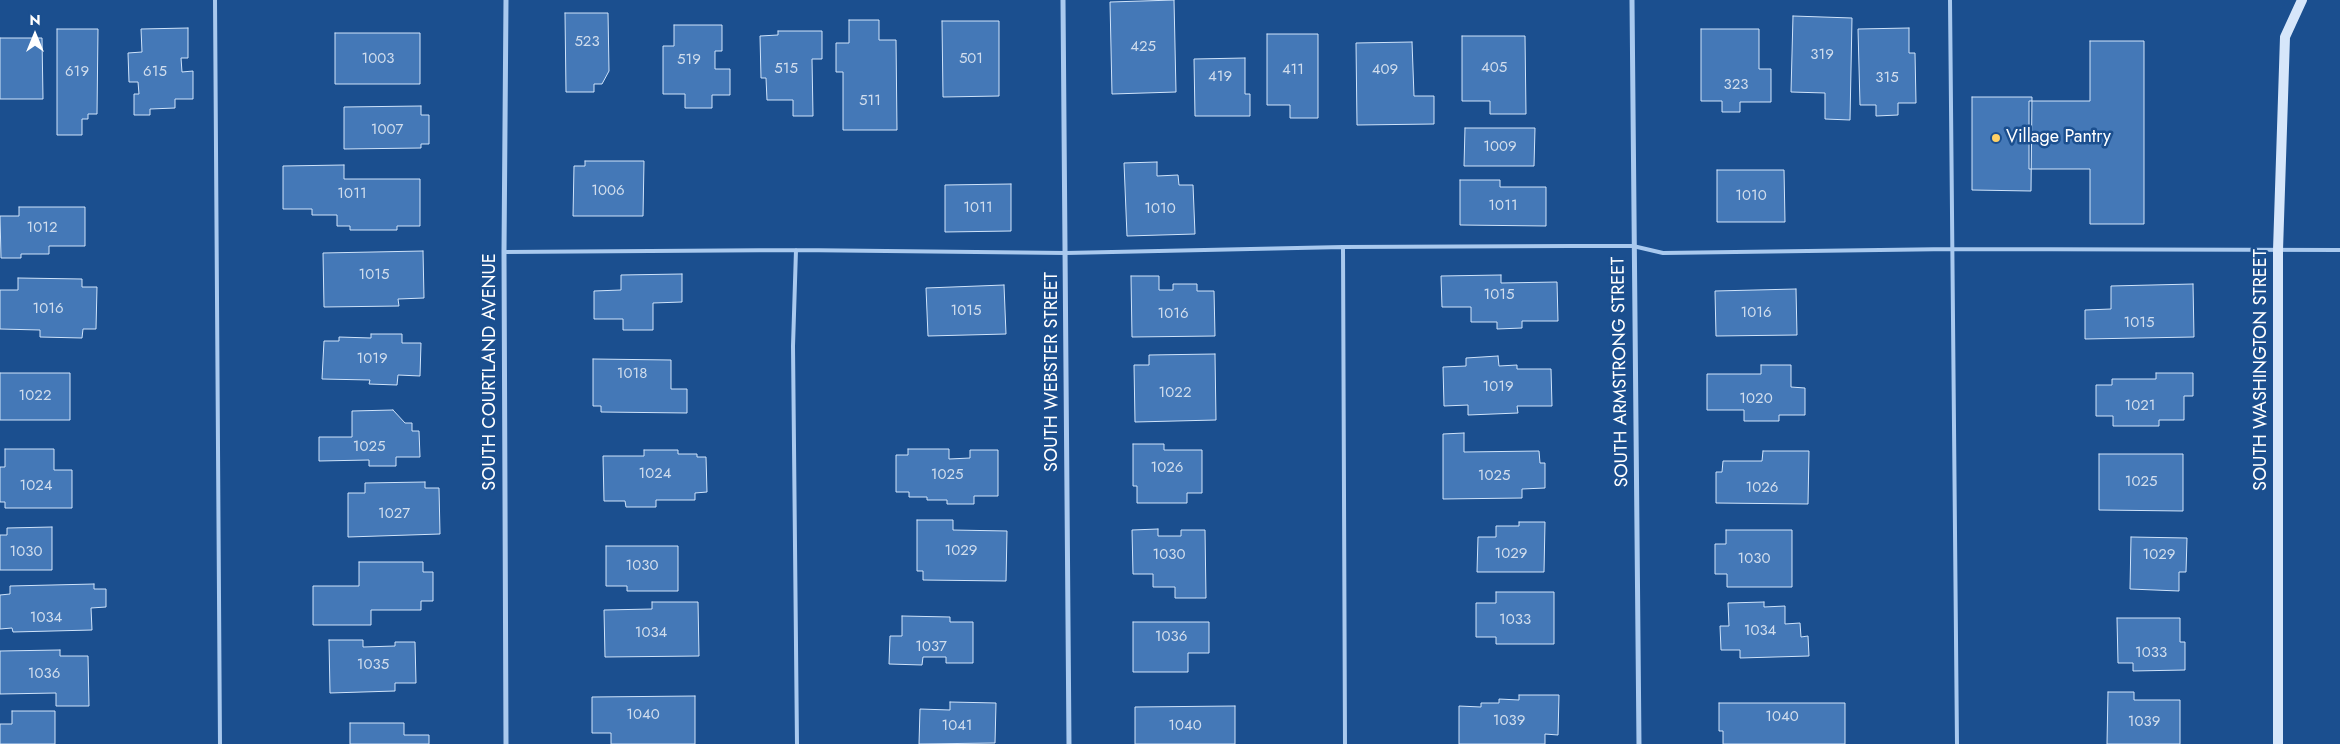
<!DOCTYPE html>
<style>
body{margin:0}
#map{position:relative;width:2340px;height:744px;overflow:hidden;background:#1b4f8f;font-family:Jost,sans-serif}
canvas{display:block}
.north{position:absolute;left:10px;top:10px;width:50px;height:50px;-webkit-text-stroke:4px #1b4f8f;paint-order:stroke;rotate:0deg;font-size:14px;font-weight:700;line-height:20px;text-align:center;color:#fff}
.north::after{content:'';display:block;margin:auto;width:18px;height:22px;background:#fff;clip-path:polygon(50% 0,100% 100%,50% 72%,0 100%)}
</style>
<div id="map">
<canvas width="2340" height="744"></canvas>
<div class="north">N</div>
</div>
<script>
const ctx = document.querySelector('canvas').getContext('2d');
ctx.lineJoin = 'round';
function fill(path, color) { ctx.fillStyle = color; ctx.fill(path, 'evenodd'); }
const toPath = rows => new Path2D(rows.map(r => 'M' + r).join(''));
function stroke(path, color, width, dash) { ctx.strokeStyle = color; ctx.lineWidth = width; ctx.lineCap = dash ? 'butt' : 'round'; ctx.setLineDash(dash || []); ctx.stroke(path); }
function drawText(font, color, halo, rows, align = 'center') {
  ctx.font = font + ' Jost,sans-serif'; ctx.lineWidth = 5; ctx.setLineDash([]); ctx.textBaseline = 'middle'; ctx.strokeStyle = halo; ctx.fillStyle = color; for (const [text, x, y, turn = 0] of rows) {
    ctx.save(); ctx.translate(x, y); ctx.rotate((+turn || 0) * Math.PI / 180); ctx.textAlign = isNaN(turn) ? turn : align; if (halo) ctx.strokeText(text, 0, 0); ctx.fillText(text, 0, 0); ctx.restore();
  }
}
const building = toPath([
 [1174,0,1176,92,1112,94,1110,2,1174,0],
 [565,13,608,13,609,71,602,84,594,84,594,92,566,92,565,13],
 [1793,16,1852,18,1850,120,1825,119,1825,93,1791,92,1793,16],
 [849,20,879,20,879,40,896,40,897,130,843,130,843,72,836,72,836,43,849,43,849,20],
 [942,21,999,21,999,96,943,97,942,21],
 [674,25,722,25,722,51,715,51,715,69,730,69,730,95,712,95,712,108,685,108,685,94,663,94,663,46,674,46,674,25],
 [188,28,188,58,181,58,182,72,193,71,193,99,175,99,175,108,150,109,150,115,134,115,134,94,139,94,138,82,129,82,128,53,142,52,141,29,188,28],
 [1909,28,1909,53,1915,53,1916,103,1898,103,1898,115,1876,116,1876,105,1860,105,1858,29,1909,28],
 [57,29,98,29,97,114,88,114,88,119,82,119,82,135,57,135,57,29],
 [1701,29,1759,29,1759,69,1771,69,1771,102,1740,102,1740,112,1722,112,1722,101,1701,101,1701,29],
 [778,31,822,31,822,59,812,59,813,116,793,116,793,100,767,100,766,78,761,78,760,36,778,35,778,31],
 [335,33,420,33,420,84,335,84,335,33],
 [1267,34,1318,34,1318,118,1290,118,1290,105,1267,105,1267,34],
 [1462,36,1525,36,1526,114,1490,114,1490,101,1462,101,1462,36],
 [0,38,42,38,43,99,0,99,0,38],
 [2090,41,2144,41,2144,224,2090,224,2090,169,2029,169,2029,101,2090,101,2090,41],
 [1412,42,1414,96,1434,96,1434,124,1357,125,1356,43,1412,42],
 [1245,58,1245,94,1250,94,1250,116,1195,116,1194,59,1245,58],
 [1972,97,2032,97,2031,191,1972,190,1972,97],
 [421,106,421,115,429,115,429,144,421,144,421,148,344,149,344,107,421,106],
 [1465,128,1535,128,1534,166,1464,166,1465,128],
 [585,161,644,161,643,216,573,216,574,166,585,166,585,161],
 [1157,162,1157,176,1178,175,1179,185,1193,185,1195,234,1127,236,1124,163,1157,162],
 [344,165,344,179,420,179,420,226,397,226,397,230,350,230,350,226,337,226,337,215,312,215,312,209,283,209,283,166,344,165],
 [1717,170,1784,170,1785,222,1717,222,1717,170],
 [1460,180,1500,180,1500,187,1546,187,1546,226,1460,225,1460,180],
 [1011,184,1011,231,945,232,945,185,1011,184],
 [19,207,85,207,85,246,49,246,49,254,21,254,21,258,1,258,0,216,19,216,19,207],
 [423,251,424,298,398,299,399,306,324,307,323,253,423,251],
 [682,274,682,302,653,303,653,330,623,330,623,319,594,319,594,291,621,290,621,275,682,274],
 [1501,275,1501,283,1557,282,1558,321,1522,321,1522,328,1497,329,1497,322,1471,322,1471,307,1442,307,1441,276,1501,275],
 [1131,276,1159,276,1159,290,1173,290,1173,284,1197,284,1197,291,1214,291,1215,336,1132,337,1131,276],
 [18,278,82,279,82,287,97,287,96,329,83,329,82,338,40,337,40,330,0,329,0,290,18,290,18,278],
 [2193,284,2194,337,2085,339,2085,310,2111,309,2111,286,2193,284],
 [1004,285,1006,334,928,336,926,288,1004,285],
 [1796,289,1797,335,1716,336,1715,291,1796,289],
 [371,334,402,334,402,343,421,343,420,376,398,375,397,385,369,384,370,380,322,379,324,341,339,341,339,337,371,338,371,334],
 [1215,354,1216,420,1135,422,1134,365,1149,365,1149,355,1215,354],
 [1498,356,1499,366,1517,365,1517,369,1551,369,1552,406,1517,406,1518,413,1468,415,1468,405,1444,406,1443,367,1466,366,1466,358,1498,356],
 [593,359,671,360,671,389,687,389,687,413,601,412,601,406,593,406,593,359],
 [1761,365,1791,365,1791,387,1805,388,1805,415,1779,415,1779,421,1744,421,1744,410,1707,410,1707,374,1761,374,1761,365],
 [0,373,70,373,70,420,0,420,0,373],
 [2156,373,2193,373,2193,396,2184,396,2184,420,2159,420,2159,426,2113,426,2113,416,2096,416,2096,385,2112,385,2112,379,2156,379,2156,373],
 [393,410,405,423,412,423,412,431,419,431,420,457,396,457,396,466,369,466,369,460,319,461,319,437,352,437,352,411,393,410],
 [1464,433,1464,452,1539,451,1540,463,1545,463,1545,488,1522,489,1522,498,1443,499,1443,434,1464,433],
 [1133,444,1164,444,1164,450,1202,450,1202,493,1187,493,1187,503,1137,503,1137,486,1133,486,1133,444],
 [5,449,54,449,54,470,72,470,72,508,5,508,5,502,0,502,0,467,5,467,5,449],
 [908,449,949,449,949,459,970,458,970,450,998,450,998,496,974,496,974,504,947,504,947,500,927,500,927,497,909,497,909,492,896,492,896,455,908,455,908,449],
 [644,450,678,450,678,454,697,454,697,457,706,457,707,492,695,493,695,500,656,500,656,507,626,507,625,501,604,501,603,456,644,456,644,450],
 [1763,451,1809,451,1808,504,1716,503,1716,472,1722,472,1723,461,1762,461,1763,451],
 [2099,454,2183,454,2183,511,2099,510,2099,454],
 [425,482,425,488,439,488,440,534,348,537,348,493,365,493,365,483,425,482],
 [917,520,953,520,953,530,1007,531,1006,581,923,580,923,571,917,571,917,520],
 [1519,522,1545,522,1544,572,1477,572,1478,537,1496,537,1496,526,1519,526,1519,522],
 [52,527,52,570,0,570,0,535,7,535,7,528,52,527],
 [1158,529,1158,536,1181,536,1181,530,1205,530,1206,598,1175,598,1175,587,1153,587,1153,574,1133,574,1132,530,1158,529],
 [1726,530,1792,530,1792,587,1727,587,1727,574,1715,574,1715,544,1726,544,1726,530],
 [2131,537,2187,538,2186,572,2179,572,2179,591,2130,589,2131,537],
 [606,546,678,546,678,591,627,591,627,586,606,586,606,546],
 [359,562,423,562,423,572,433,572,433,601,421,601,421,610,371,610,371,625,313,625,313,586,359,586,359,562],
 [94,584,94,589,106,589,106,607,91,608,92,630,13,632,12,628,0,629,0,595,10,594,10,586,94,584],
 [1496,592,1554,592,1554,644,1496,644,1496,637,1476,637,1476,603,1496,603,1496,592],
 [652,602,698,602,699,656,605,657,604,610,652,609,652,602],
 [1764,602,1764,607,1785,606,1785,624,1800,623,1801,637,1808,636,1809,656,1740,658,1740,650,1721,650,1720,626,1729,626,1728,603,1764,602],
 [902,616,950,617,950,622,973,622,973,663,946,663,946,657,923,657,922,665,889,664,890,636,902,636,902,616],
 [2117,618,2180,618,2180,642,2185,642,2185,670,2133,671,2133,663,2118,663,2117,618],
 [1133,622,1209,622,1209,653,1188,653,1188,672,1133,672,1133,622],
 [329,640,363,640,363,647,395,646,395,642,415,642,416,683,395,683,395,691,330,693,329,640],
 [60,650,60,656,88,656,89,706,56,706,56,693,0,694,0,651,60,650],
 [2108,692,2134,692,2134,700,2180,700,2180,744,2107,744,2108,692],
 [1519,695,1559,695,1558,735,1545,734,1545,744,1459,744,1459,706,1481,707,1481,703,1499,703,1499,699,1519,700,1519,695],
 [695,696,695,744,611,744,611,733,592,733,592,697,695,696],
 [950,702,996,703,995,743,919,744,920,709,950,710,950,702],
 [1719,703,1845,703,1845,744,1723,744,1723,731,1719,731,1719,703],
 [1235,706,1235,744,1135,744,1135,707,1235,706],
 [12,711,55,711,55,744,0,744,0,724,12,724,12,711],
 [350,723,404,723,404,735,429,735,429,744,350,744,350,723]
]);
fill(building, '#4478b7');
stroke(building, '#cfe3fa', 1);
stroke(toPath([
 [215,0,220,744],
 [1950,0,1957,744],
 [1343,247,1345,744],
 [796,250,793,346,797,744],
 [504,252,796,250,1066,253,1343,247,1570,246,1633,246,1663,253,1952,249,2340,250]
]), '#a9c9ee', 4);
stroke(toPath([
 [506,0,504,252,506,744],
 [1063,0,1069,744],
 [1632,0,1639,744]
]), '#a9c9ee', 5);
stroke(toPath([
 [2278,744,2278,250,2285,37,2302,0]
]), '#d6e6fa', 10);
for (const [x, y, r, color] of [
 [1996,138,5,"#ffd166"]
]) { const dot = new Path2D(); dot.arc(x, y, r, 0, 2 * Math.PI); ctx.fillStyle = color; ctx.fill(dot); stroke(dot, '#1b4f8f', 2); }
drawText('15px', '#d0dded', null, [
 ["523",587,42],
 ["425",1143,47],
 ["319",1822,55],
 ["1003",378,59],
 ["501",971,59],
 ["519",689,60],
 ["405",1494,68],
 ["515",786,69],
 ["411",1293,70],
 ["409",1385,70],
 ["619",77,72],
 ["615",155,72],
 ["419",1220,77],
 ["315",1887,78],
 ["323",1736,85],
 ["511",870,101],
 ["1007",387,130],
 ["1009",1500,147],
 ["1006",608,191],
 ["1011",352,194],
 ["1010",1751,196],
 ["1011",1503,206],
 ["1011",978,208],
 ["1010",1160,209],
 ["1012",42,228],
 ["1015",374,275],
 ["1015",1499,295],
 ["1016",48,309],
 ["1015",966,311],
 ["1016",1756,313],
 ["1016",1173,314],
 ["1015",2139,323],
 ["1019",372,359],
 ["1018",632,374],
 ["1019",1498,387],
 ["1022",1175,393],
 ["1022",35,396],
 ["1020",1756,399],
 ["1021",2140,406],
 ["1025",369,447],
 ["1026",1167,468],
 ["1024",655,474],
 ["1025",947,475],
 ["1025",1494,476],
 ["1025",2141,482],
 ["1024",36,486],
 ["1026",1762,488],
 ["1027",394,514],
 ["1029",961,551],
 ["1030",26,552],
 ["1029",1511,554],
 ["1030",1169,555],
 ["1029",2159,555],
 ["1030",1754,559],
 ["1030",642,566],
 ["1034",46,618],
 ["1033",1515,620],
 ["1034",1760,631],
 ["1034",651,633],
 ["1036",1171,637],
 ["1037",931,647],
 ["1033",2151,653],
 ["1035",373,665],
 ["1036",44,674],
 ["1040",643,715],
 ["1040",1782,717],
 ["1039",1509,721],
 ["1039",2144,722],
 ["1041",957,726],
 ["1040",1185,726]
]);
drawText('18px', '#fff', '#1b4f8f', [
 ["Village Pantry",2006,138]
], 'left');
drawText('18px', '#fff', '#1b4f8f', [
 ["SOUTH WASHINGTON STREET",2262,370,-90],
 ["SOUTH COURTLAND AVENUE",491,372,-90],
 ["SOUTH WEBSTER STREET",1053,372,-90],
 ["SOUTH ARMSTRONG STREET",1621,372,-91]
]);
</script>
